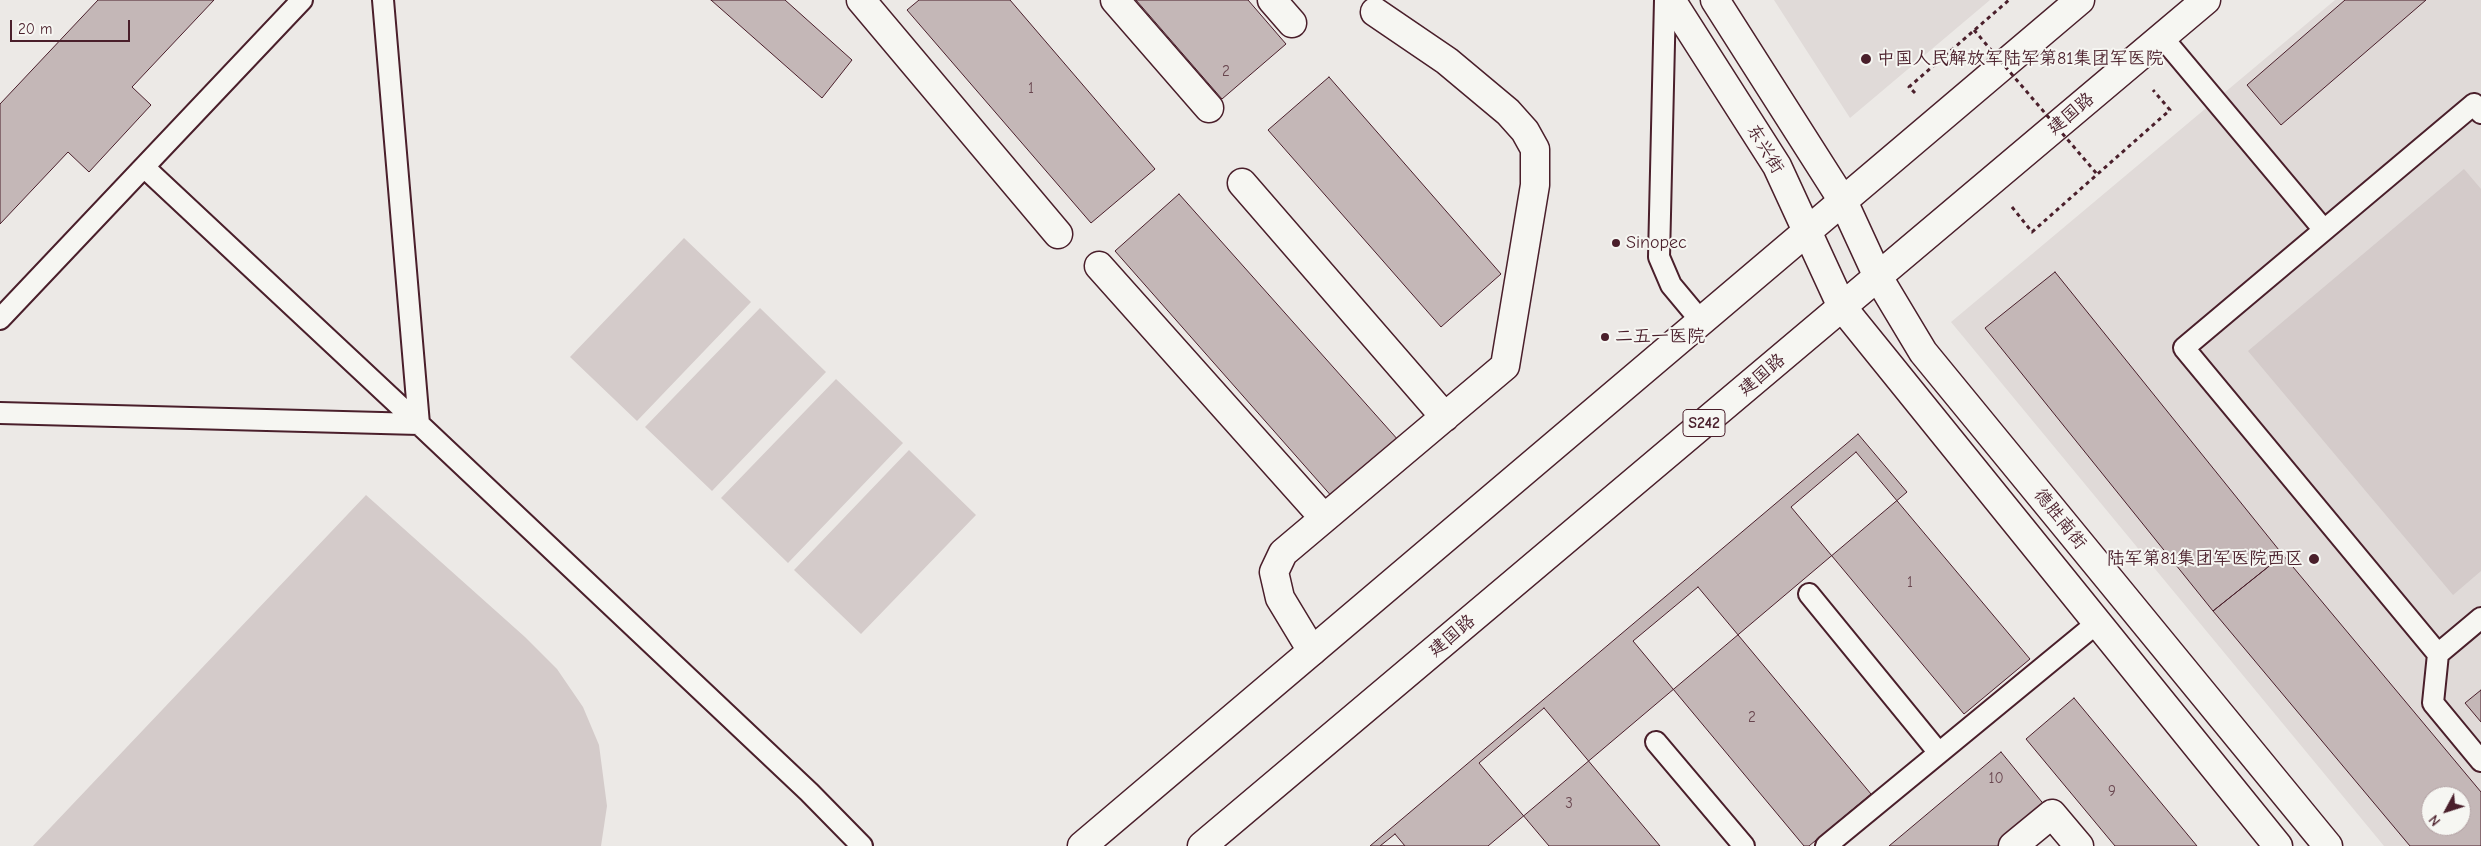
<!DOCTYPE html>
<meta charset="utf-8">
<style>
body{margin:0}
#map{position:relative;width:2481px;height:846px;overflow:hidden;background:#ece9e6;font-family:"Comic Neue",sans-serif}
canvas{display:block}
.north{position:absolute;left:2421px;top:786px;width:50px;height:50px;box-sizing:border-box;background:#f6f6f2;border:1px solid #b1a0a2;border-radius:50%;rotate:230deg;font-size:14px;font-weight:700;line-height:20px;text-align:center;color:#4a1f2b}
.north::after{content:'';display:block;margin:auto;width:18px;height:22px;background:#4a1f2b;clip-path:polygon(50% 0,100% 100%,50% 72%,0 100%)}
.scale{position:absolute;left:10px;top:20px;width:120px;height:22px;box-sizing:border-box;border:2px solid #4a1f2b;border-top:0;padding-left:6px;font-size:15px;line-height:18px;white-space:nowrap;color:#4a1f2b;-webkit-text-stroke:4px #f6f6f2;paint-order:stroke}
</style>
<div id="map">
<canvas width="2481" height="846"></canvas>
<div class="north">N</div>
<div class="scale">20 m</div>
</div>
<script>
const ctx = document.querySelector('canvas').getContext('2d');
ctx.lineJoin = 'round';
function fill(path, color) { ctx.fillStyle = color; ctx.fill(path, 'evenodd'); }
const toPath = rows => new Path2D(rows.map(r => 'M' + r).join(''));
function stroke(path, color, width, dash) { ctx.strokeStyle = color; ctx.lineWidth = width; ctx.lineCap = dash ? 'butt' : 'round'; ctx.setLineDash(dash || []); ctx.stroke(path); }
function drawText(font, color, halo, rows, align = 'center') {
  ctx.font = font + ' "Comic Neue","LXGW WenKai TC",sans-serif'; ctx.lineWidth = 4; ctx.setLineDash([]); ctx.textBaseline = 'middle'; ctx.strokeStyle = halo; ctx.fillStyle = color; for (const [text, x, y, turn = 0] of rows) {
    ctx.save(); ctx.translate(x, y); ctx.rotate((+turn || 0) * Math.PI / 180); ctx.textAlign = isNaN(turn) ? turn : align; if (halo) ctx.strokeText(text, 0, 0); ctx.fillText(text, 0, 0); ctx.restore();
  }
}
fill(toPath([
 [1774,0,1990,0,1850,118],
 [2335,0,2481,0,2481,846,2384,846,1951,322],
 [2431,796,2461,796,2461,826,2431,826]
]), '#e0dad8');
fill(toPath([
 [2464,169,2481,189,2481,571,2453,595,2248,351],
 [684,238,751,302,637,421,570,357],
 [760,308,826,372,712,491,645,427],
 [836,379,903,443,788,563,721,498],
 [909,450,976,515,861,634,794,570],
 [366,495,525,637,557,669,583,707,599,745,607,806,601,846,33,846]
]), '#d4cbca');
const building = toPath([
 [98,0,214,0,132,87,151,105,89,172,68,152,0,224,0,104,98,0],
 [711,0,785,0,852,60,822,98,711,0],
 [919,0,1010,0,1155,169,1091,223,907,10,919,0],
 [1136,0,1248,0,1286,44,1222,99,1136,0],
 [2345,0,2426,0,2281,125,2247,85,2345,0],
 [1329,77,1501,274,1441,327,1268,130,1329,77],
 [1179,194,1399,441,1334,499,1115,251,1179,194],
 [2055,272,2283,555,2213,611,1985,328,2055,272],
 [1858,434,1907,492,1488,846,1370,846,1858,434],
 [1856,452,2030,659,1964,714,1791,507,1856,452],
 [2283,555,2481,792,2481,846,2410,846,2213,611,2283,555],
 [2431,796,2461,796,2461,826,2431,826,2431,796],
 [1698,587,1871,794,1809,846,1804,846,1633,641,1698,587],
 [2481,690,2481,722,2465,703,2481,690],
 [2074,698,2197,846,2115,846,2026,739,2074,698],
 [1544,708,1660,846,1549,846,1479,763,1544,708],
 [2001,752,2046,807,1999,846,1889,846,2001,752],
 [1395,834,1405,846,1380,846,1395,834]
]);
fill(building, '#c4b7b7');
stroke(building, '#4a1f2b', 1);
const service = toPath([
 [383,0,419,424],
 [1665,0,1659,257,1671,285,1701,321],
 [2162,37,2324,230],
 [144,167,419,424],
 [0,319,302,0],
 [0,413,419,424,809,792,862,846],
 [1809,594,1939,753],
 [2481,618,2438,654,2433,703,2481,761],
 [2438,654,2184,348,2474,104,2481,113],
 [1656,742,1744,846],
 [1826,846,2097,623]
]);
const minor = toPath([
 [861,0,1058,234],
 [1115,0,1209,108],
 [1272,0,1292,23],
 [1242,183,1445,417],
 [1099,266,1324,518],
 [1312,651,1280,598,1274,572,1283,553,1505,366,1535,185,1535,149,1525,131,1508,112,1447,61,1375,12],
 [2013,846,2052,814,2079,846]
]);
const secondary = toPath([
 [1671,0,1777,166,1842,307,2278,846],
 [1715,0,1843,201,1878,277,1923,352,2328,846]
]);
const primary = toPath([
 [1082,846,2080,0],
 [1202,846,2206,0]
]);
stroke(service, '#4a1f2b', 24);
stroke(minor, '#4a1f2b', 31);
stroke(secondary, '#4a1f2b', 31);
stroke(primary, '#4a1f2b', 31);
stroke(toPath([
 [1915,93,1909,87,2009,0],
 [2012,207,2032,232,2170,110,2153,90]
]), '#4a1f2b', 3, [4, 4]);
stroke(service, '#f6f6f2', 20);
stroke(minor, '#f6f6f2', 28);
stroke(secondary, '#f6f6f2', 28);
stroke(primary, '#f6f6f2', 28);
stroke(toPath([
 [1974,30,2097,174]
]), '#4a1f2b', 3, [4, 4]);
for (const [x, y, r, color] of [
 [1866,59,6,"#4a1f2b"],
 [1616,243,5,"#4a1f2b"],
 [1605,337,5,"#4a1f2b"],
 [2314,559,6,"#4a1f2b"]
]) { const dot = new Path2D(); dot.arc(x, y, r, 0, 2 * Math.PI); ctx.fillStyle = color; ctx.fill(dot); stroke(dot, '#f6f6f2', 2); }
drawText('15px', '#68454e', null, [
 ["2",1226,72],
 ["1",1031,89],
 ["1",1910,583],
 ["2",1752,718],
 ["10",1996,779],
 ["9",2112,792],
 ["3",1569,804]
]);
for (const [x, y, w] of [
 [1704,423,42]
]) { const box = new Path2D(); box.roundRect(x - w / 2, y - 13.5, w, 27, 4); ctx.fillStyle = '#f6f6f2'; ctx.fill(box); stroke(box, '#4a1f2b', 1); }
drawText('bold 16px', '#4a1f2b', null, [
 ["S242",1704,423]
]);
drawText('18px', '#4a1f2b', '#f6f6f2', [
 ["中国人民解放军陆军第81集团军医院",1877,59],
 ["Sinopec",1626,243],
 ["二五一医院",1615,337],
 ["陆军第81集团军医院西区",2303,559,"right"]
], 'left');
drawText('18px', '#4a1f2b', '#f6f6f2', [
 ["建国路",2071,114,-40],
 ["东兴街",1765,149,59],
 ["建国路",1762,375,-40],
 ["德胜南街",2060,519,51],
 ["建国路",1452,636,-40]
]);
</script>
